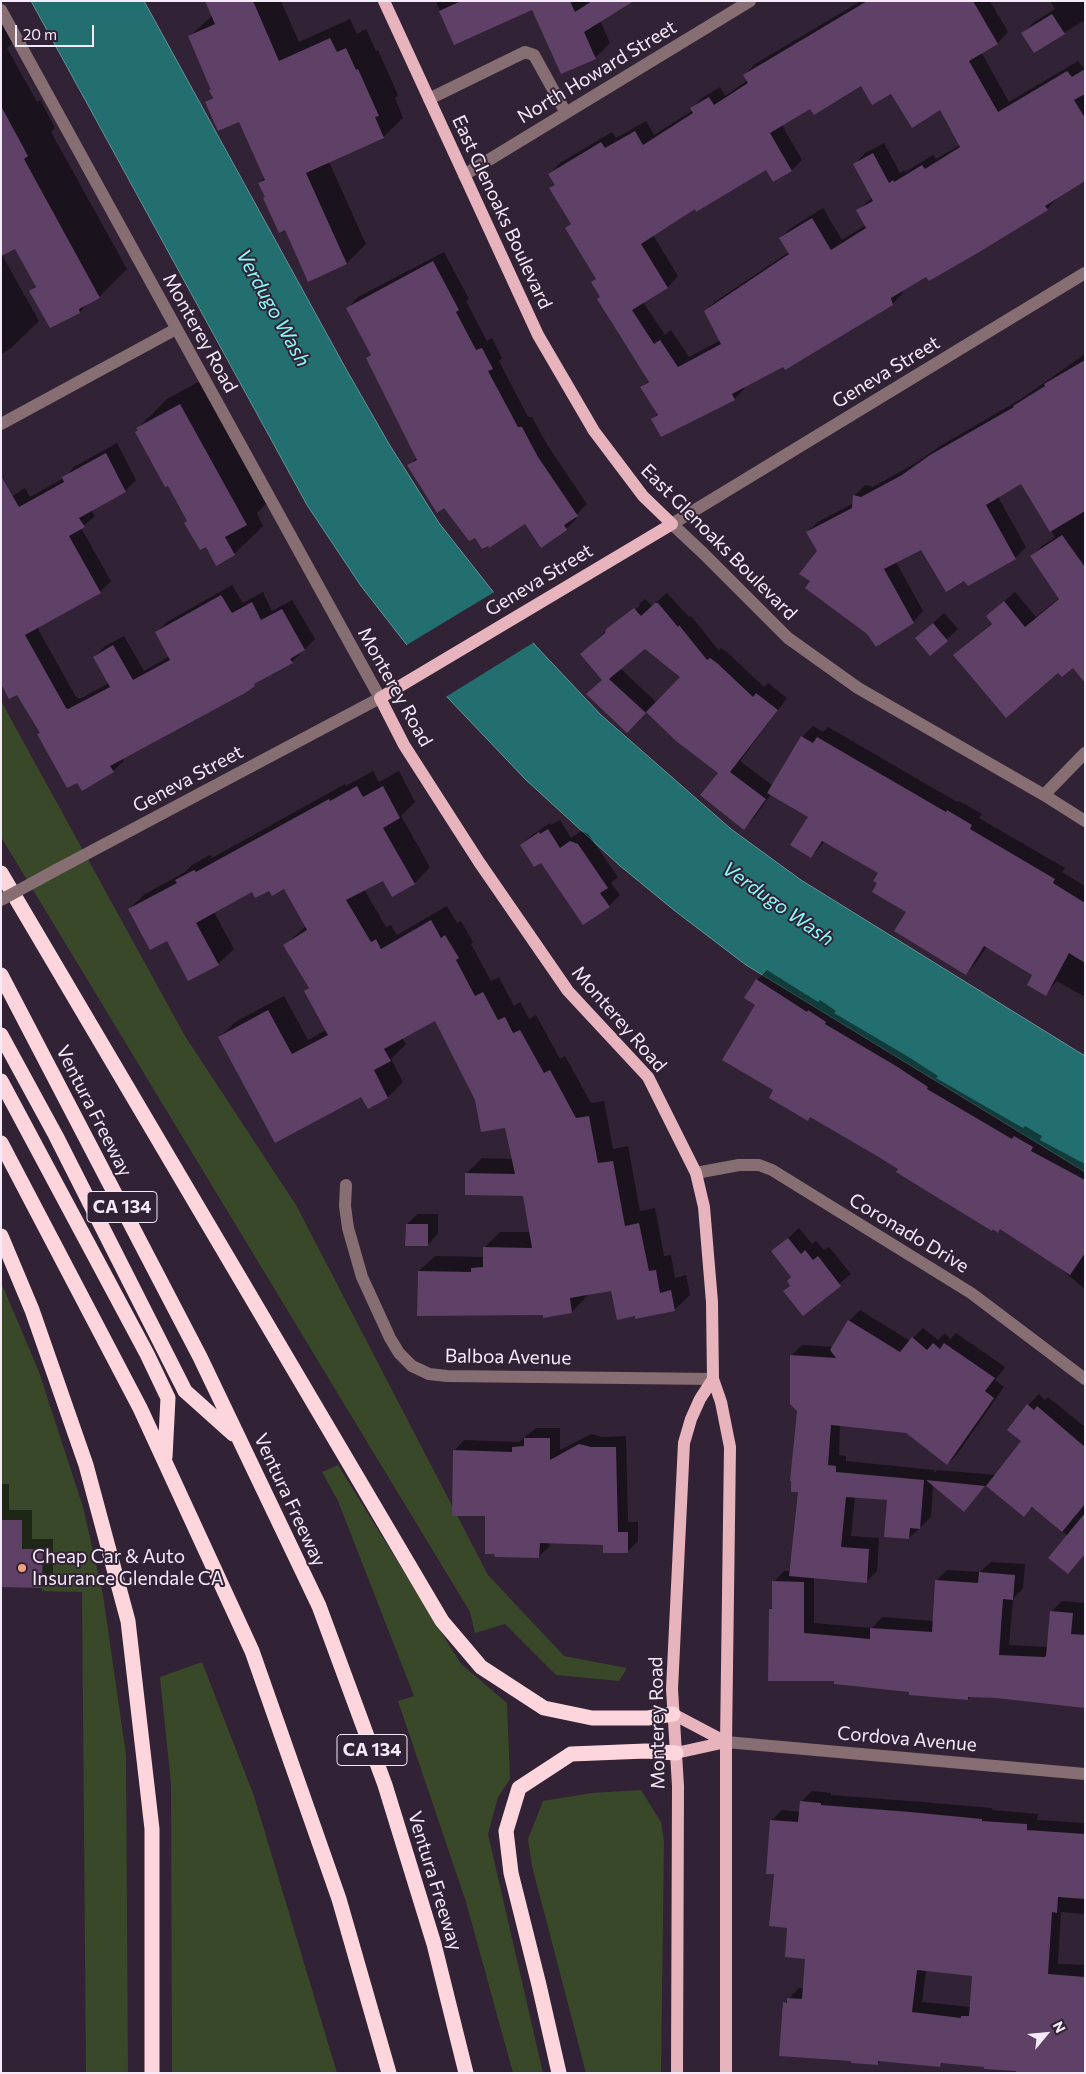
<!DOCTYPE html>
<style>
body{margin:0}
#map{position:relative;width:1086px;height:2074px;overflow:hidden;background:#322235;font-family:Commissioner,sans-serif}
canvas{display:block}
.frame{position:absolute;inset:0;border:2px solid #f5eaf8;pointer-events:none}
.north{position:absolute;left:1021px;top:2009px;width:50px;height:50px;-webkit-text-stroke:4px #322235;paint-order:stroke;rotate:62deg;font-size:14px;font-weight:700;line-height:20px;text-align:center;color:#f5eaf8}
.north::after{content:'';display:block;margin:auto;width:18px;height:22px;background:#f5eaf8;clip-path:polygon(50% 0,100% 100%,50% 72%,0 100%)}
.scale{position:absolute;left:15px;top:25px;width:79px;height:22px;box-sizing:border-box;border:2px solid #f5eaf8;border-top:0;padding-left:6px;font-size:15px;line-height:18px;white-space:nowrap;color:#f5eaf8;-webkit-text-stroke:4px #322235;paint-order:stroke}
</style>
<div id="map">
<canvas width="1086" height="2074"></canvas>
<div class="frame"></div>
<div class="north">N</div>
<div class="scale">20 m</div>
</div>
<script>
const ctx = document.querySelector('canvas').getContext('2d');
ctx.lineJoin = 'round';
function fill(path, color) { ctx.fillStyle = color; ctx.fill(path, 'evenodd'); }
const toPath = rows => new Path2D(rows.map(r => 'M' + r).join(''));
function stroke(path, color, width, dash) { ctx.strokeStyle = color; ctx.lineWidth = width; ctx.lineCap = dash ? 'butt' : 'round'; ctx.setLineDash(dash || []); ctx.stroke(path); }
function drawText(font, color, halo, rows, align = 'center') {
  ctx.font = font + ' Commissioner,sans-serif'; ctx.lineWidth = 4; ctx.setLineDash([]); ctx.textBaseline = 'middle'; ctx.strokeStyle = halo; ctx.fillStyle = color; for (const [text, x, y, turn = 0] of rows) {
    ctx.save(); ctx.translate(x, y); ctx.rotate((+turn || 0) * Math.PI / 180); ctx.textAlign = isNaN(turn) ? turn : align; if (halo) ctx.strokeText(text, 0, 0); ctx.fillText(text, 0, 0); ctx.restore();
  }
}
fill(toPath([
 [1,701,185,1036,296,1205,488,1575,564,1656,627,1668,619,1681,556,1675,505,1624,475,1633,470,1612,1,837],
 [1,1282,39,1372,83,1507,103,1595,126,1755,128,2073,86,2073,82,1592,42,1591,43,1550,22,1549,1,1520],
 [338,1465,461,1664,507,1703,510,1779,498,1797,488,1834,543,2073,513,2073,466,1902,398,1701,414,1696,338,1501,322,1472],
 [202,1662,254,1796,337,2073,172,2073,171,1784,160,1677],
 [641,1790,661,1822,664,1841,661,2073,586,2073,532,1866,528,1839,543,1801,592,1793]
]), '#394829');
const water = toPath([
 [31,1,144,1,346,369,389,444,439,523,535,645,601,715,731,829,801,880,1085,1056,1085,1172,746,965,675,911,619,865,526,780,448,698,361,586,307,505,31,1]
]);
fill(water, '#236f6f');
stroke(water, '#629498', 1);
fill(toPath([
 [496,591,536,641,444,698,405,646]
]), '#322235');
fill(toPath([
 [207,1,281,1,299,42,350,19,357,34,366,29,376,51,378,50,398,95,395,98,403,118,383,137,329,162,366,244,347,263,286,228,259,183,265,177,239,120,206,103,213,96,212,89,190,36,213,15],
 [436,1,633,1,600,21,610,43,595,58,533,8,454,44],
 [861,1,990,1,1008,32,998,43,981,52,1009,102,1078,61,1083,68,1085,66,1085,180,1057,198,1047,209,902,290,903,293,892,304,744,386,745,388,734,399,653,419,658,413,642,387,649,380,593,282,597,278,567,228,571,223,551,189,556,184,549,174,560,163,612,132,616,138,646,121,654,135,692,111,691,109,702,98,720,87,725,96,748,80,745,75,755,64],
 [861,85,940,109,960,145,936,159,933,155,905,172,904,170,900,173,884,143,865,153,855,164,873,197,858,210,866,225,842,240,823,208,791,228,780,238,789,252,716,301,705,311,721,340,689,357,671,330,665,335,643,302,668,287,678,276,653,235,695,208,766,168,774,180,792,170,802,160,782,125,811,107],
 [1050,1,1085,1,1085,20,1034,51,1023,33,1034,22,1055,9],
 [1,10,21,35,7,48,37,102,40,100,55,128,51,132,127,269,99,297,89,302,80,312,31,291,36,285,15,247,2,255,39,321,11,348,1,354],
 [444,252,469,299,466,301,487,341,492,338,502,358,499,361,528,417,532,417,548,446,587,504,575,516,577,518,566,529,541,546,525,522,475,536,444,507,409,465,417,457,367,358,371,354,348,308,358,297],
 [1085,354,1085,669,1073,667,1058,671,955,655,992,623,987,616,1015,592,1036,617,1059,598,1031,557,1042,546,1055,537,1022,482,998,497,1026,547,1015,558,968,585,964,580,921,548,896,562,923,611,913,622,868,634,811,581,818,551,807,532,818,522,854,503,854,496,865,485,873,487,914,464,942,445,1021,399],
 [209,376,274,496,257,513,263,526,234,554,206,546,189,522,138,428,167,399],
 [117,443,136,480,125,491,91,510,95,516,81,528,111,581,100,592,37,627,76,697,80,699,109,683,94,657,105,646,124,636,144,671,170,656,157,632,167,622,232,585,243,603,263,592,272,611,292,600,315,639,292,662,258,681,244,692,122,758,124,761,113,771,41,732,1,503,25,488,30,497,64,478,74,467],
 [667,593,689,617,691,616,719,651,721,648,728,653,764,687,768,683,787,698,740,761,773,786,802,737,813,726,823,732,828,727,957,802,959,801,982,814,979,818,1065,868,1062,872,1085,886,1085,997,1057,981,1045,994,1034,974,987,946,976,963,966,974,908,911,879,883,880,872,825,841,811,857,809,817,771,794,754,818,744,828,720,772,677,740,647,711,627,732,588,694,603,679,592,644,615,622,615,624,640,606,639,604,645,599,652,606],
 [645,647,681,677,657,703,620,668],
 [944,613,958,629,930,654,917,638],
 [373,771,379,782,399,771,415,802,401,816,430,867,415,883,393,895,384,879,364,889,386,927,391,925,397,935,447,906,457,923,461,921,473,942,471,944,491,981,499,977,514,1006,520,1002,529,1019,536,1015,560,1059,565,1056,591,1103,604,1101,613,1149,628,1146,640,1211,655,1208,664,1256,671,1255,675,1278,686,1275,690,1295,674,1310,612,1289,587,1294,587,1296,572,1312,544,1314,419,1271,435,1256,484,1257,484,1248,500,1232,531,1232,525,1194,466,1174,482,1158,513,1159,506,1127,477,1099,435,1019,402,1038,406,1044,391,1059,403,1082,388,1097,362,1095,220,1037,235,1022,284,996,308,1040,326,1030,305,991,309,987,285,945,306,926,285,887,252,890,214,912,234,949,218,964,167,939,129,909,145,894,185,872,192,865,210,855,212,858,345,784,346,786],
 [560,820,571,838,581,831,588,834,618,877,611,883,620,895,609,906,541,862,521,845,532,835,550,823,551,825],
 [767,970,818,1002,820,1000,836,1011,834,1013,907,1056,938,1076,936,1078,1023,1128,1025,1126,1042,1136,1040,1140,1085,1164,1085,1289,1056,1265,1001,1228,899,1168,775,1090,756,1005,757,980],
 [418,1214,438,1214,438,1234,427,1245,407,1224],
 [799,1228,812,1244,816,1241,824,1250,829,1247,851,1274,803,1314,785,1291,791,1285,792,1277,773,1252],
 [860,1310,910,1341,923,1328,938,1340,945,1333,950,1339,956,1333,1005,1367,995,1380,1004,1387,958,1453,947,1464,907,1432,840,1425,839,1455,846,1456,846,1461,934,1470,934,1473,937,1470,996,1475,1023,1441,1028,1405,1039,1394,1045,1400,1048,1397,1085,1427,1085,1554,1068,1573,1068,1536,1033,1507,1024,1515,987,1484,974,1499,933,1485,931,1517,909,1538,889,1499,855,1496,851,1536,879,1538,877,1571,866,1582,814,1577,814,1623,872,1628,882,1617,934,1621,936,1581,947,1570,980,1572,991,1562,1025,1564,1023,1588,1013,1599,1009,1645,1048,1647,1051,1612,1062,1601,1085,1603,1085,1707,1042,1701,971,1696,968,1699,835,1680,770,1609,773,1606,774,1582,784,1571,791,1571,799,1491,798,1411,791,1356,802,1345,833,1347,849,1321],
 [536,1428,560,1428,560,1450,591,1434,602,1437,626,1436,628,1522,638,1522,638,1541,627,1552,605,1544,550,1542,550,1546,539,1556,486,1515,454,1451,464,1440,519,1442],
 [1,1484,9,1484,9,1510,32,1510,32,1539,53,1539,53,1576,42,1587,1,1586],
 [812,1791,831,1793,831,1795,922,1802,992,1808,992,1810,1038,1814,1037,1820,1085,1823,1085,1914,1061,1912,1058,1964,1085,1965,1085,2073,1018,2070,943,2062,940,2066,882,2060,877,2064,852,2060,785,2003,799,1988,805,1988,807,1958,789,1927,775,1873,771,1821,782,1810,801,1812,801,1802],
 [926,1970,973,1975,971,2007,922,2002]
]), '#0007');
fill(toPath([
 [205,1,253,1,279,61,330,38,337,52,346,48,356,70,358,69,379,116,375,117,384,138,306,173,347,264,308,282,285,230,279,233,263,198,265,197,258,183,265,180,239,122,218,131,205,102,213,98,209,90,211,90,188,36,215,24],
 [461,1,570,1,575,12,592,1,634,1,584,32,596,59,561,74,532,10,454,45,439,11],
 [867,1,973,1,998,44,969,61,998,112,1067,71,1072,77,1085,69,1085,94,1074,100,1085,118,1085,181,1045,206,1048,210,981,251,929,281,926,277,891,298,893,305,785,370,783,367,732,394,735,400,661,437,651,419,658,415,640,387,649,382,597,299,600,297,591,282,596,279,565,228,571,224,549,188,555,185,548,174,601,142,605,148,635,131,643,145,693,113,690,108,709,97,714,105,748,83,743,75],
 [861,86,872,105,891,94,912,128,940,110,960,147,925,169,922,165,894,182,893,180,889,183,873,153,853,164,873,201,856,210,866,228,831,250,812,218,779,238,789,254,704,311,721,344,678,367,660,340,654,344,632,310,668,288,641,244,695,209,696,212,766,170,773,182,792,171,770,133,810,109,814,115],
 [1052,14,1065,34,1034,53,1021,33],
 [1,106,28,156,24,159,100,298,79,309,80,313,50,328,29,291,36,287,15,249,1,256],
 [433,261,459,310,456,312,476,350,482,348,493,369,488,371,518,427,522,427,538,457,578,516,564,525,567,530,541,548,525,524,489,548,488,546,482,549,475,538,469,541,444,508,437,513,407,465,417,460,366,358,371,355,346,308],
 [1085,360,1085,511,1050,532,1021,484,986,505,1016,559,968,586,964,581,946,592,921,550,884,569,914,623,876,647,867,634,805,588,810,581,799,574,817,551,806,532,852,508,853,495,861,497,902,475,930,455,1014,407,1013,406,1045,386,1044,384],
 [180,404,247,525,225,537,235,555,216,566,206,547,200,550,184,523,187,521,168,486,165,487,135,432,138,430,136,428],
 [106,453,126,492,79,518,85,527,69,536,101,593,25,635,66,708,68,709,110,687,93,657,113,645,133,680,170,660,155,632,221,595,232,613,252,602,261,620,282,609,305,650,290,659,293,663,254,684,255,686,245,693,110,766,114,772,82,791,77,783,67,788,37,734,40,733,17,695,9,699,1,684,1,476,19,507,64,482,62,477],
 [1062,535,1085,567,1085,683,1073,668,1062,677,1058,673,1006,718,953,655,992,624,986,616,1004,601,1025,627,1059,599,1030,556],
 [655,603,658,603,678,627,679,625,707,660,710,658,717,663,753,697,756,693,778,710,730,772,766,799,744,830,700,795,718,773,676,741,646,712,680,677,645,649,609,679,646,713,627,733,586,694,602,680,580,654,605,633,606,629,634,608,641,616],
 [933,623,948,641,930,656,915,638],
 [801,736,813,743,817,737,946,812,947,810,972,825,970,829,1055,879,1053,883,1085,903,1085,963,1069,953,1046,996,1027,985,1032,975,984,946,966,975,894,931,906,912,872,892,877,883,873,881,878,873,822,841,811,858,790,845,808,817,767,793],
 [357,786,363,797,383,786,400,818,383,828,415,884,392,897,383,881,346,900,371,942,376,939,381,949,431,920,441,938,445,935,459,958,456,960,475,996,483,992,498,1020,505,1017,513,1033,520,1030,544,1073,550,1070,576,1118,589,1116,598,1163,613,1161,625,1226,639,1223,649,1271,656,1270,660,1293,671,1290,675,1311,635,1319,635,1316,617,1320,611,1291,570,1298,572,1313,543,1318,543,1315,417,1316,418,1271,471,1272,471,1268,483,1267,483,1247,532,1248,523,1196,465,1195,465,1173,515,1174,505,1128,481,1132,475,1100,435,1021,384,1049,391,1061,374,1070,388,1098,368,1109,361,1097,275,1143,218,1037,268,1010,292,1054,328,1035,304,991,309,988,283,945,307,930,284,889,272,896,269,891,255,898,252,892,196,923,219,965,188,981,167,941,150,950,128,909,177,883,175,880,194,870,196,872,329,799,330,801],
 [548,829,560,848,570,841,578,844,608,888,600,893,610,907,583,925,541,863,534,867,520,845,539,832,540,834],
 [756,979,807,1012,808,1010,826,1022,825,1024,896,1066,928,1087,927,1089,1012,1139,1014,1136,1033,1147,1031,1151,1085,1180,1085,1253,1070,1275,1000,1229,998,1233,993,1229,992,1231,925,1190,896,1172,898,1169,877,1156,810,1117,808,1121,769,1098,773,1090,722,1060,755,1005,744,998],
 [406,1224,428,1224,428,1246,405,1246],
 [788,1238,801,1254,805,1250,813,1260,818,1256,841,1286,803,1316,783,1291,790,1286,787,1281,791,1277,771,1251],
 [848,1320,900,1352,912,1337,927,1350,933,1343,940,1349,944,1343,995,1378,985,1391,994,1398,947,1465,906,1433,831,1425,828,1465,836,1466,836,1472,924,1480,920,1529,910,1528,909,1539,884,1537,887,1500,846,1497,841,1547,869,1549,867,1583,789,1576,798,1492,791,1492,791,1481,790,1481,797,1411,790,1404,790,1355,836,1358,830,1350],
 [1027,1404,1034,1410,1037,1406,1085,1447,1085,1504,1062,1532,1032,1507,1024,1517,986,1486,1021,1441,1007,1430],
 [524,1438,550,1438,550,1460,579,1444,591,1447,616,1447,618,1532,628,1532,628,1553,603,1553,603,1545,540,1543,539,1558,495,1557,494,1554,485,1554,485,1516,452,1516,453,1450,512,1452,512,1447,524,1446],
 [926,1480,985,1486,964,1512],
 [1085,1513,1085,1554,1068,1574,1048,1558],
 [1,1520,22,1520,22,1549,43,1549,42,1588,1,1587],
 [979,1572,1015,1575,1013,1600,1003,1599,999,1655,1044,1657,1046,1656,1050,1611,1073,1613,1071,1634,1085,1635,1085,1708,996,1698,968,1697,968,1700,909,1695,909,1692,834,1684,834,1681,768,1681,769,1609,772,1609,772,1581,804,1582,804,1633,870,1639,870,1628,932,1632,935,1580,978,1583],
 [800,1801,821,1803,821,1805,910,1812,982,1819,982,1821,1027,1824,1027,1830,1085,1834,1085,1899,1058,1897,1057,1913,1052,1912,1048,1974,1085,1977,1085,2073,1016,2073,1016,2071,984,2069,984,2067,941,2063,940,2067,878,2061,878,2065,851,2063,851,2061,779,2056,783,2002,787,2003,787,1998,802,1999,805,1959,785,1957,787,1928,769,1926,774,1874,766,1874,770,1820,798,1822],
 [917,1970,972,1976,969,2016,961,2016,961,2018,912,2012]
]), '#5f4066');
stroke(toPath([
 [1,10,380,698,56,870],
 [429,99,525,52,534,55,566,113],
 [464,175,750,1],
 [1085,273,672,524,704,554,788,638,858,688,1044,795,1085,821],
 [1,424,176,329],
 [1044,795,1085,753],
 [696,1173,739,1165,759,1165,772,1170,971,1293,1085,1379],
 [346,1185,345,1206,348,1228,362,1277,390,1338,399,1353,412,1366,429,1374,447,1376,713,1379],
 [726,1742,1085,1774]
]), '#876e72', 12);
stroke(toPath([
 [384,1,538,335,594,431,643,496,672,524,380,698,404,745,479,862,568,991,648,1077,696,1173,704,1207,712,1302,713,1379,721,1402,730,1447,726,1742,726,2073],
 [673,1714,726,1742],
 [676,1753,726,1742],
 [677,2073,678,1786,672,1689,684,1443,691,1419,700,1399,713,1379]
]), '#e7b3bd', 12);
stroke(toPath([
 [1,873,442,1621,481,1667,544,1708,592,1718,648,1718,673,1714],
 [1,975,200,1357,319,1606,385,1785,434,1944,466,2073],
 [1,1035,56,1136,185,1391,233,1434],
 [1,1081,147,1354,168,1398,165,1457],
 [1,1143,140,1408,252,1651,339,1899,389,2073],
 [1,1236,32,1310,86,1465,128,1621,152,1829,152,2073],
 [559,2073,539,1985,511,1873,506,1831,519,1788,571,1754,646,1751,676,1753]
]), '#fdd6dd', 15);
stroke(toPath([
 [1,900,56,870]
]), '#876e72', 12);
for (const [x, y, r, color] of [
 [22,1568,5,"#f1a17d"]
]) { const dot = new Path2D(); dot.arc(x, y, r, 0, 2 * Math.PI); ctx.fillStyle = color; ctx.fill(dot); stroke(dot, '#322235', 2); }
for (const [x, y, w] of [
 [122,1207,70],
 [372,1750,70]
]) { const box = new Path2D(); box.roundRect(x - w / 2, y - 15.5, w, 31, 4); ctx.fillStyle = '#322235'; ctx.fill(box); stroke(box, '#f5eaf8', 1); }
drawText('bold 18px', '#f5eaf8', null, [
 ["CA 134",122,1207],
 ["CA 134",372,1750]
]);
drawText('19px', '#f5eaf8', '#322235', [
 ["North Howard Street",597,72,-31],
 ["East Glenoaks Boulevard",502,212,65],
 ["Monterey Road",200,333,61],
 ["Geneva Street",886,372,-31],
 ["East Glenoaks Boulevard",719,542,45],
 ["Geneva Street",539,580,-31],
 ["Monterey Road",395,687,61],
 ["Geneva Street",188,779,-28],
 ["Monterey Road",619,1019,49],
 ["Ventura Freeway",94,1111,63],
 ["Coronado Drive",909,1233,31],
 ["Balboa Avenue",508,1357,1],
 ["Ventura Freeway",290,1500,65],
 ["Monterey Road",657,1723,-91],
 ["Cordova Avenue",907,1739,5],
 ["Ventura Freeway",435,1881,73]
]);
drawText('19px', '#f5eaf8', '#322235', [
 ["Cheap Car & Auto",32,1557],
 ["Insurance Glendale CA",32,1579]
], 'left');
drawText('italic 20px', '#89f9f8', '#322235', [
 ["Verdugo Wash",273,308,61],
 ["Verdugo Wash",778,904,35]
]);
</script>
